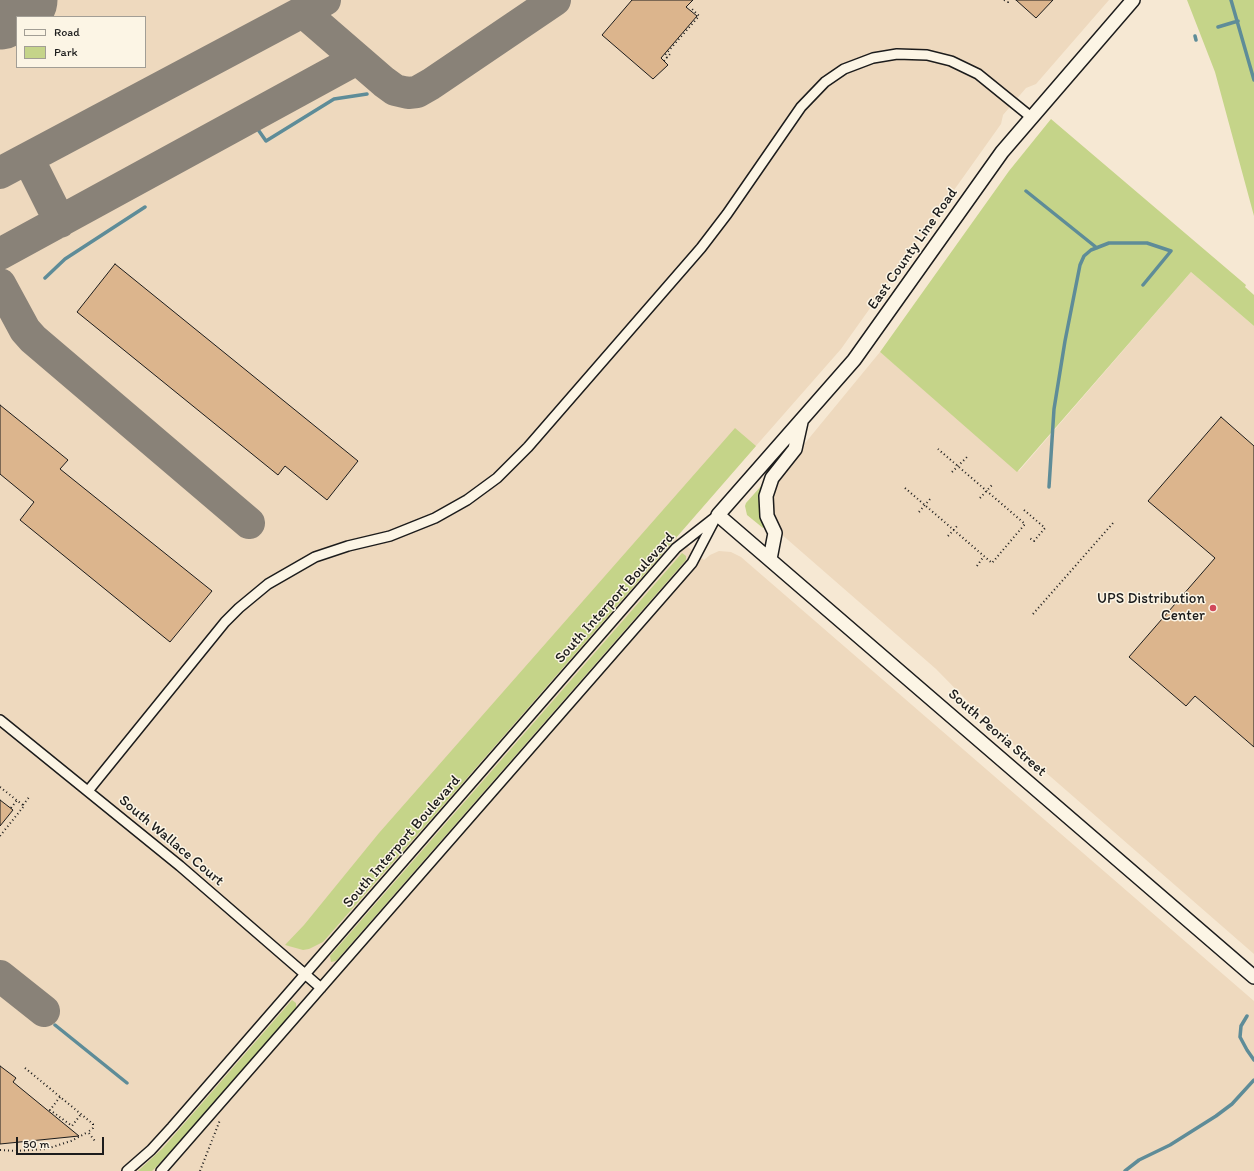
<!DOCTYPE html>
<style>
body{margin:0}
#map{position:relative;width:1254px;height:1171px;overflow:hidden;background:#f6e8d3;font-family:Itim,sans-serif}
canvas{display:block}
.legend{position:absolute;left:16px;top:16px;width:130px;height:52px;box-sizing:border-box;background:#fcf5e5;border:1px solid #a29e95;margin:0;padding:5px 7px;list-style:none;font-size:12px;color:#1c1c1c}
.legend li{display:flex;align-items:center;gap:8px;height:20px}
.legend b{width:20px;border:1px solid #a29e95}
.scale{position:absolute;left:16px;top:1137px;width:88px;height:18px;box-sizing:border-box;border:2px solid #1c1c1c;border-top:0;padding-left:5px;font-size:12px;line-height:14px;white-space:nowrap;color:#1c1c1c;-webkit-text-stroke:3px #fcf5e5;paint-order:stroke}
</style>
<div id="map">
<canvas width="1254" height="1171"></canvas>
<ul class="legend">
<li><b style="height:5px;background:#fcf5e5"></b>Road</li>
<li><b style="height:11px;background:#c5d489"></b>Park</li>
</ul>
<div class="scale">50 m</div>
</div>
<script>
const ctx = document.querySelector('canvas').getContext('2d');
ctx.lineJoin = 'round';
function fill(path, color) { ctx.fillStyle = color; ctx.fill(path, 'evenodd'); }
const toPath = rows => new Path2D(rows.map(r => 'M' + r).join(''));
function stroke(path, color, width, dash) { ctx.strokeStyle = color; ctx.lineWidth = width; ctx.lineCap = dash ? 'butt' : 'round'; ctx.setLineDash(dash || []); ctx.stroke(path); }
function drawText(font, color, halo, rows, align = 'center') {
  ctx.font = font + ' Itim,sans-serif'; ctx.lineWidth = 3; ctx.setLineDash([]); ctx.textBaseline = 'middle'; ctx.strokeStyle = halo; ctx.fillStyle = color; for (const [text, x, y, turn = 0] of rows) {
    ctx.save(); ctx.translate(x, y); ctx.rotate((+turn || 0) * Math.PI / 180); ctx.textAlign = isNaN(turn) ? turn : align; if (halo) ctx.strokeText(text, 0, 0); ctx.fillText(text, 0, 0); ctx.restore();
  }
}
fill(toPath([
 [0,0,1109,0,1036,84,1026,88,1003,115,1001,124,841,349,676,537,704,560,710,555,719,551,731,552,741,557,1254,1001,1254,1171,0,1171],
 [17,17,145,17,145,67,17,67],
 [1191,272,1254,326,1254,954,989,723,936,669,780,533,769,506,778,476,880,352,1019,471]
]), '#eed9be');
fill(toPath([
 [1187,0,1254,0,1254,216,1215,72],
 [1051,119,1246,285,1245,287,1254,295,1254,326,1191,272,1017,472,880,352,1009,171],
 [735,428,756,446,447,801,323,942,309,949,303,950,285,945,304,925,379,833],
 [762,485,765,526,763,528,747,515,745,506,746,503],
 [682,553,686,556,686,560,336,961,331,962,330,956],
 [292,1000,296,1003,296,1008,165,1158,152,1171,138,1171,163,1148]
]), '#c5d489');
stroke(toPath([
 [1231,0,1254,80],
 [1218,27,1238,21],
 [1195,36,1196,40],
 [259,131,266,141,334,99,367,94],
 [1026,191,1097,248],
 [45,278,65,259,145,207],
 [1049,487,1054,409,1065,341,1080,265,1084,256,1091,250,1109,243,1147,243,1171,251,1143,285],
 [1247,1016,1241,1026,1240,1037,1247,1050,1254,1060],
 [55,1025,127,1083],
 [1125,1171,1139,1160,1170,1145,1216,1116,1232,1104,1254,1080]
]), '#5e8c98', 3.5);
stroke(toPath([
 [303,12,384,82,395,90,408,93,417,92,431,84,555,0],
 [28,158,60,222],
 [0,173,325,0],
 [0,254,357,59],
 [0,284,25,330,33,339,249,523],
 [0,976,44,1011]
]), '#898278', 32);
stroke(toPath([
 [0,10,18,0]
]), '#898278', 79);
const building = toPath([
 [632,0,693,0,686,7,697,16,661,58,668,65,653,79,602,35,632,0],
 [1016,0,1053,0,1036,18,1016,0],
 [115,264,358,461,327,500,285,466,278,475,77,312,115,264],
 [0,405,68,460,60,469,212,591,170,642,20,520,34,502,0,474,0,405],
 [1221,417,1254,446,1254,747,1195,696,1186,706,1129,657,1215,558,1148,501,1221,417],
 [0,800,13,810,0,826,0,800],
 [0,1066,16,1078,13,1082,79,1136,0,1144,0,1066]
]);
fill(building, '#dcb58d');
stroke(building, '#1c1c1c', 1);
const minor = toPath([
 [0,720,180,866,321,988],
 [88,791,225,622,239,608,268,584,315,557,348,546,390,536,435,518,467,500,497,478,528,447,701,248,727,214,801,107,825,82,844,69,873,58,897,54,927,55,951,61,978,74,1031,117],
 [127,1171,151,1150,172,1127,676,548,718,515],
 [161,1171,692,563,715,519]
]);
const secondary = toPath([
 [1133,0,1002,152,854,360,718,515,1254,977],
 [770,559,775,533,767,516,766,496,772,478,795,449,801,422]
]);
stroke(minor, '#1c1c1c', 12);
stroke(secondary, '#1c1c1c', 16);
stroke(toPath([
 [1004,0,1008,2,1010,0],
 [667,58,665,55,699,16,690,7],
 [664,61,670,54],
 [952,472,967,457],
 [905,488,992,563,1025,524,938,449],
 [980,498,992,485],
 [1024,510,1045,528,1034,541,1028,537],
 [919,512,930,499],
 [948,536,958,525],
 [977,566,984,556],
 [1033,614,1114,522],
 [0,787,24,806,0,836],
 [23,805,30,796],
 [11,808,17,800],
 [25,1068,93,1124,93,1128,88,1132,95,1141],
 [60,1097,50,1110,72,1126,81,1114],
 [0,1150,15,1151,46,1149,71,1141,88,1132],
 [200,1171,220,1120]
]), '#1c1c1c', 2, [1, 3]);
stroke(minor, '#fcf5e5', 9);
stroke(secondary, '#fcf5e5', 13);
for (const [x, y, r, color] of [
 [1213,608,4,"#d1495b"]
]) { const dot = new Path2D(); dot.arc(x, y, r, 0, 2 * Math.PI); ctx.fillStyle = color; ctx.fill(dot); stroke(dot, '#fcf5e5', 1.5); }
drawText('15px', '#1c1c1c', '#fcf5e5', [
 ["East County Line Road",913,249,-55],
 ["South Interport Boulevard",615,598,-48],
 ["South Peoria Street",997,733,41],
 ["South Wallace Court",171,841,40],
 ["South Interport Boulevard",402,842,-49]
]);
drawText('15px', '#1c1c1c', '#fcf5e5', [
 ["UPS Distribution",1205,599],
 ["Center",1205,616]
], 'right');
</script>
